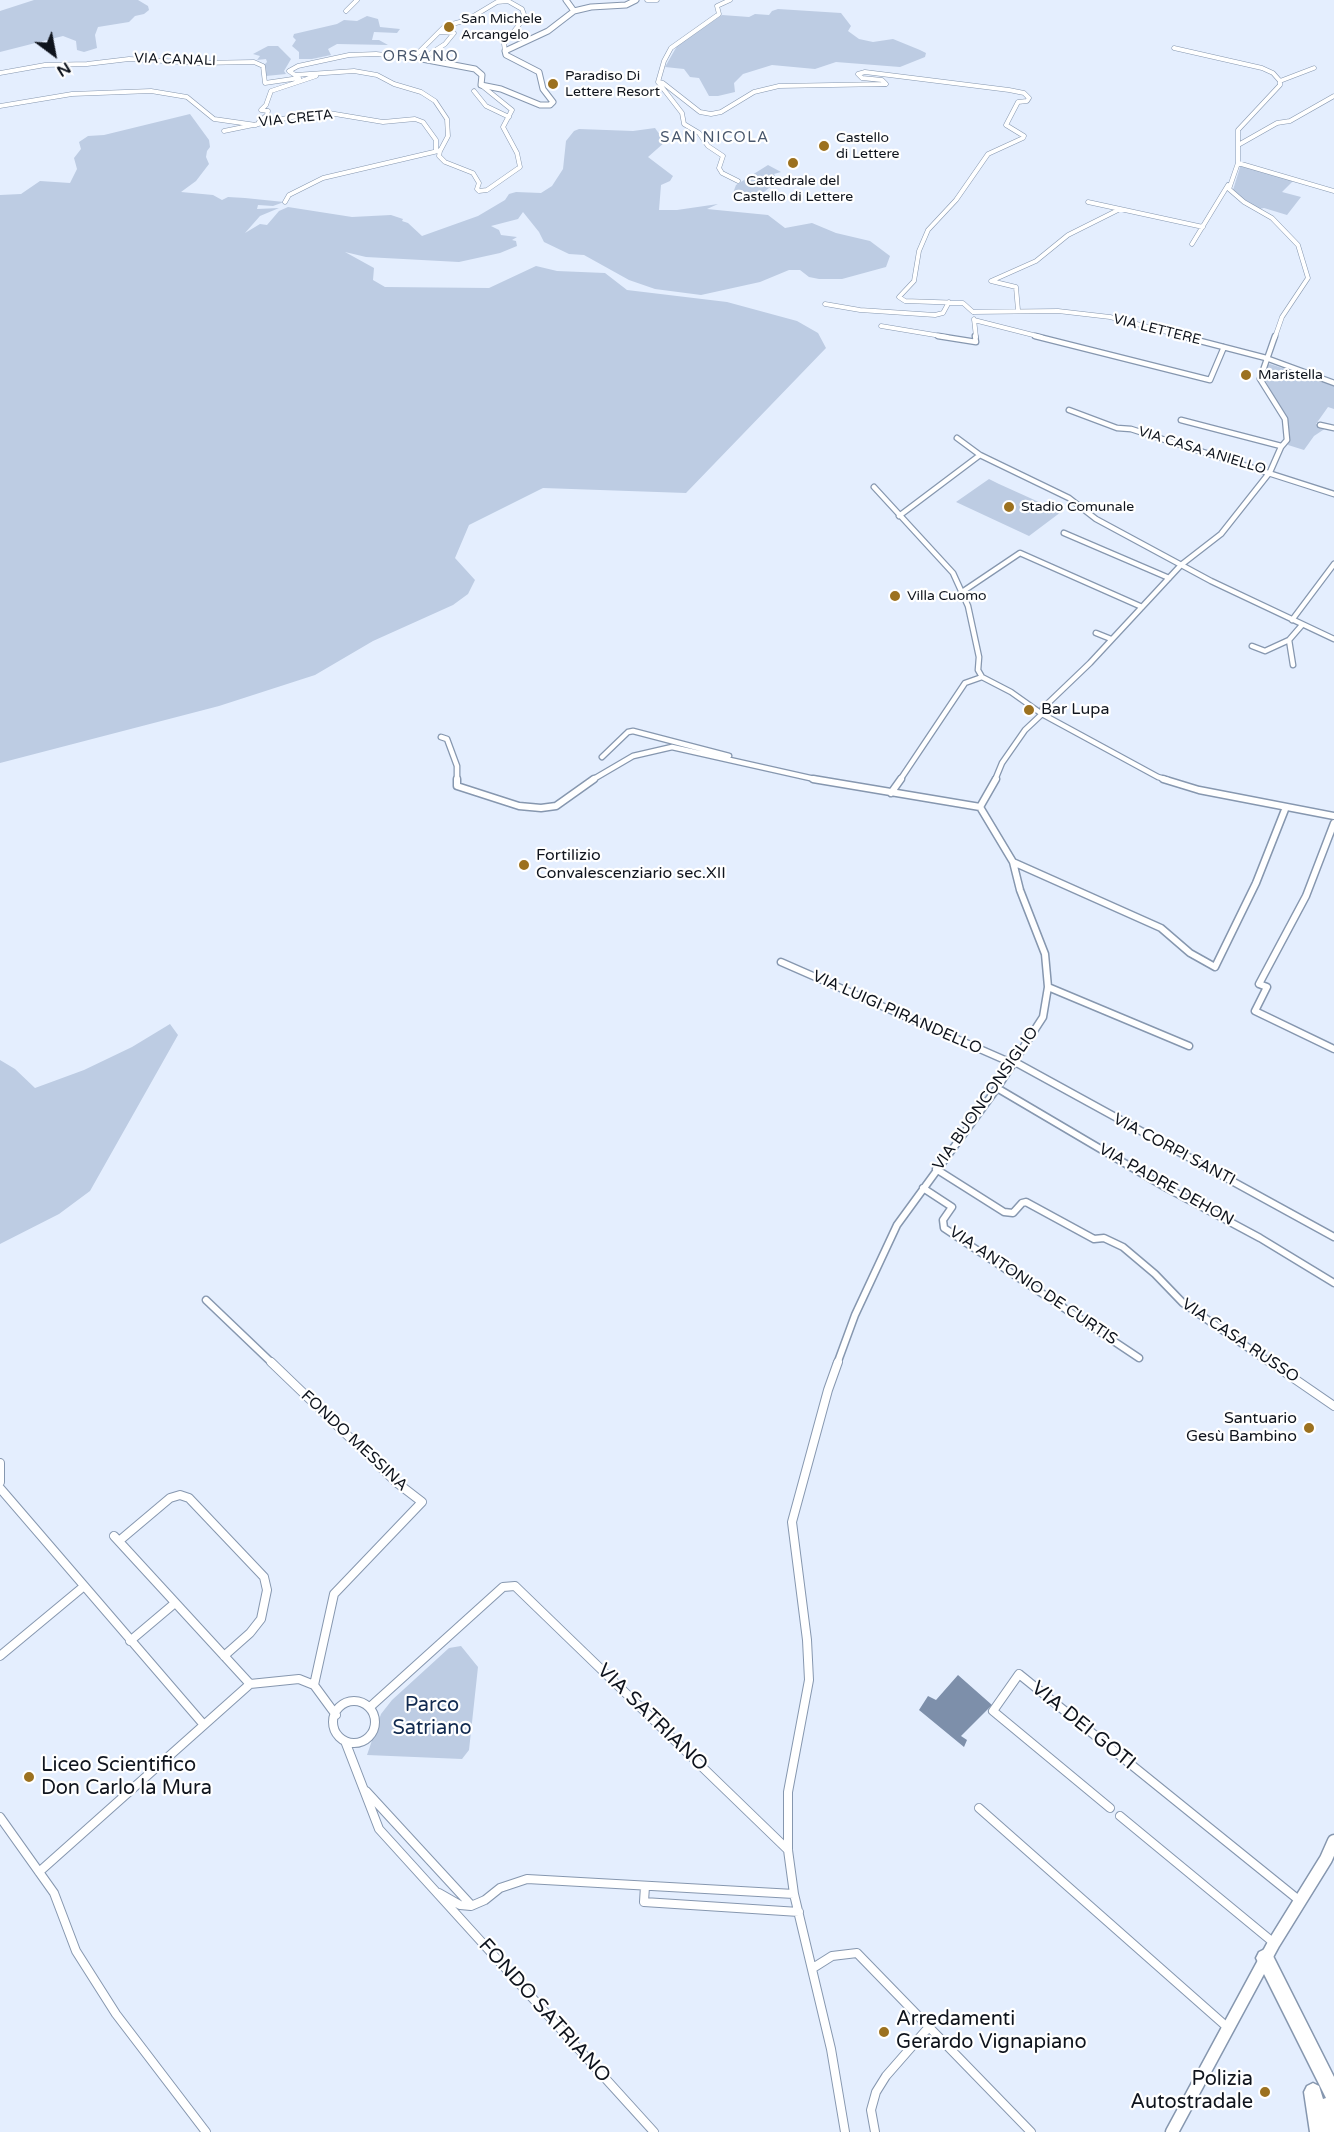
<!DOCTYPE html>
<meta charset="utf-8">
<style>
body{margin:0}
#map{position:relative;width:1334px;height:2132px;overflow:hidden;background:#e4eefe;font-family:"Varela Round",sans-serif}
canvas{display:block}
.north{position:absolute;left:24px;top:24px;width:60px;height:60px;-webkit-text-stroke:4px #fff;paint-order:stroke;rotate:148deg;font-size:16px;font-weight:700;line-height:24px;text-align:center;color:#0f141d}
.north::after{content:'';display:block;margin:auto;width:21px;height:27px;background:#0f141d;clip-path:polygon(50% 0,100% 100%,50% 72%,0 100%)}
</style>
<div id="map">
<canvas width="1334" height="2132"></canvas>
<div class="north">N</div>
</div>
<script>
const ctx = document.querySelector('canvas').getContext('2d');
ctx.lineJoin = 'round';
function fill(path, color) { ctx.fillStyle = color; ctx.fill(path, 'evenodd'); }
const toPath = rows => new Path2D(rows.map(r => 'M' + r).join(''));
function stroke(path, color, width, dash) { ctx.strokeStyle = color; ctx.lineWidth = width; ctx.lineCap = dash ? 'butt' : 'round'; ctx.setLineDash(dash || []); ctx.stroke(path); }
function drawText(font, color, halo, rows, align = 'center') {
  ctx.font = font + ' "Varela Round",sans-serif'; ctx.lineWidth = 4.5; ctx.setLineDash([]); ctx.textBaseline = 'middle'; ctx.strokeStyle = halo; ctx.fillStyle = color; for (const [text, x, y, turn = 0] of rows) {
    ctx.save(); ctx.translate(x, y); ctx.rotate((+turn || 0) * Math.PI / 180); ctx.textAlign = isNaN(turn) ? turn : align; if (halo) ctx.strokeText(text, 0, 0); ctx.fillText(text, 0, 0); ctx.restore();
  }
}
fill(toPath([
 [34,0,138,0,148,6,149,10,144,14,135,16,129,22,98,27,95,35,97,48,84,52,77,50,76,41,63,36,0,52,0,11],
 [778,9,841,13,851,26,848,31,859,39,873,42,893,39,920,50,926,53,925,57,900,67,836,62,815,69,772,65,743,74,734,83,735,92,718,96,709,96,699,78,690,77,684,69,665,67,677,46,722,15,749,17,755,14,769,15,772,11],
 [367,16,378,19,380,27,400,29,397,33,374,32,372,40,379,40,388,45,337,44,328,49,331,55,312,59,299,59,299,52,292,46,296,40,293,37,294,34,337,24,344,20,357,21],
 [268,46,278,46,291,59,284,71,286,74,266,76,264,65,267,62,266,59,257,60,260,56,253,54],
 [190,114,209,140,210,147,207,151,206,157,209,164,196,181,181,192,213,195,222,200,228,197,245,198,284,202,273,206,258,205,257,209,279,208,260,216,245,233,260,224,267,225,279,211,288,207,352,217,391,215,403,219,402,221,408,223,422,236,478,216,505,200,509,194,516,192,541,193,552,186,563,169,566,141,574,131,579,129,633,131,655,128,665,142,648,157,673,176,670,181,661,185,659,210,677,210,718,204,707,209,768,215,785,228,812,223,836,233,870,241,890,256,886,267,842,279,819,279,809,277,800,270,789,270,760,282,701,295,655,289,629,280,584,255,569,254,544,242,539,232,523,212,518,219,491,226,499,230,501,235,517,237,512,240,516,241,517,246,500,253,459,262,366,257,345,252,374,268,373,280,385,287,489,288,536,266,557,271,605,273,627,290,727,302,797,321,818,333,826,348,686,493,543,488,469,525,455,558,475,580,468,594,453,605,373,641,315,675,219,706,0,763,0,195,21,194,40,181,70,183,77,169,74,158,81,149,79,142,88,136,104,135],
 [1241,164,1294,180,1282,192,1301,197,1287,215,1264,208,1259,209,1243,200,1233,190],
 [768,165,781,172,774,174,778,181,760,195,733,193,736,185],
 [1270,364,1334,385,1334,409,1328,407,1316,424,1326,428,1314,436,1304,450,1288,445,1289,440,1286,417,1265,380,1266,366],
 [989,479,999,484,1061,512,1029,536,956,502],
 [170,1024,178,1035,90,1191,59,1214,0,1244,0,1060,15,1069,35,1088,84,1070,132,1047],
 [461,1646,478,1667,469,1750,462,1759,367,1755,381,1714,392,1700,449,1648]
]), '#bdcce3');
fill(toPath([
 [958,1675,992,1705,961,1736,967,1740,964,1747,919,1710,928,1696,936,1700]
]), '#7d8faa');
const streetFar3 = toPath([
 [647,0,657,0],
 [730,0,717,6,719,14,671,48,664,61,658,82,682,113,684,124,699,133,708,146,723,156,719,168,722,173,738,181],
 [346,11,357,0],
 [440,32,454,33,445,44,422,59,376,54,349,55,298,66,289,71,295,75,354,71,377,75,394,84,421,92,435,101,447,119,448,136,440,151],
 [1174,48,1262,68,1273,73,1280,81,1280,85,1238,130,1238,163,1229,189,1244,202,1272,218,1298,245,1308,278,1282,317,1275,337],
 [413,58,445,26,467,20,497,2,508,1,522,9,525,17,504,44,505,51],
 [0,73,45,65,87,64,129,59,199,63,254,62,263,66,265,83,299,78],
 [1280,81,1314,68],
 [658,82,663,83,700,112,711,114,721,112,754,92,779,86,886,84],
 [886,84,882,80,862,78,858,74,865,72,1009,90,1024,93,1029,98,1027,101,1018,102,1006,125,1024,136,1023,138,988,154,956,200,928,230,919,251,914,281,899,297,905,301,963,303,973,312],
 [474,91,486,106,509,117],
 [0,106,72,94,151,91,187,97,214,119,256,125],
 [259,122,267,115,268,111,261,110,266,105,271,91,316,76],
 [224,131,292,117,329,113,383,122,415,119,423,122,436,140,436,150,440,151],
 [1240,144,1277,123,1290,121,1334,96],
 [440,151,439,156,445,162,473,173,479,183,477,189,479,191,487,190,520,167,517,153,503,127,512,110,481,85],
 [1238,163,1334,191],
 [285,202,289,195,323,178,438,151],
 [1088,202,1203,227],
 [1192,244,1228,185],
 [825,304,860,310,935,315,943,313,949,302],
 [1018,310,1016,287,991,281,1036,261,1068,235,1120,209],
 [973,312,1058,311,1110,317,1186,337],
 [974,319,976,337],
 [974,320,1041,337],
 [881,326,947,337]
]);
const streetFar2 = toPath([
 [938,336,976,342,975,336],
 [1035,336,1210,380,1224,347],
 [1181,336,1266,358,1334,383],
 [1069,410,1117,428,1131,429,1334,494],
 [1181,420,1281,446],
 [1320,425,1334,428],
 [957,438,980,455,1069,498,1096,519,1211,581,1334,639],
 [874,487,953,573,968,606,979,657,978,670,982,677],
 [899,516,980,455],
 [1064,533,1169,578],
 [962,592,1020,553,1142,607],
 [1292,620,1334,564],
 [1096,633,1111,639],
 [1252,646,1265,651,1289,640],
 [1293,665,1289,640,1302,625],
 [982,677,1011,692,1042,714,1158,777,1168,780],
 [441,737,447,739,457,766,457,780],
 [602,757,628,732,633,731,729,756],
 [592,780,633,756,672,747,819,780],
 [900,780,965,683,982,677],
 [995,780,1002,763,1025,730,1042,714,1043,708,1090,663,1181,565,1221,534,1270,472,1281,447,1287,440,1285,419,1260,379,1275,336]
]);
const streetFar1 = toPath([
 [457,779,457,786,519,806,541,808,556,806,594,779],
 [813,779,980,807],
 [1163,779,1199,790,1334,816],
 [891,793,901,779],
 [980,807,996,779],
 [1334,823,1306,896,1259,984,1267,987,1255,1011,1334,1049],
 [1013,862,1161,928,1190,953,1215,967,1256,883,1286,807],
 [781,962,1014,1064],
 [1048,987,1189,1046],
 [1015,1062,1334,1237],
 [997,1088,1165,1187,1260,1238,1334,1283],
 [936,1169,1004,1212,1013,1213,1022,1203,1026,1202,1094,1239,1104,1238,1123,1247,1155,1274,1183,1303,1272,1364],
 [923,1188,952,1207,943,1220,944,1228,1139,1358],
 [206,1300,273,1364],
 [837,1364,855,1315,897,1225,997,1088,1043,1017,1048,987,1045,954,1020,890,1013,862,980,807]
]);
const street = toPath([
 [271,1362,396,1482,422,1502,334,1594,314,1685],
 [838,1362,828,1390,792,1522,807,1640,809,1680,788,1792,788,1850,794,1894,831,2049,845,2132],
 [1270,1362,1334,1406],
 [0,1463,0,1482],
 [0,1488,204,1725],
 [114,1536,250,1684],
 [119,1541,170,1498,180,1495,189,1498,264,1577,267,1590,261,1619,250,1633,224,1656],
 [130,1641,175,1603],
 [0,1656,83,1587],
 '333 1722a21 21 0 1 1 42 0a21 21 0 1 1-42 0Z',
 [370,1707,503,1587,515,1586,788,1850],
 [345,1741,379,1829,654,2132],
 [366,1791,471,1905],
 [979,1808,1227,2027],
 [1110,1808,993,1711,1019,1674,1300,1901],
 [1120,1816,1274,1943],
 [0,1817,54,1893,76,1951,116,2014,206,2132],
 [39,1872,250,1684,299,1679,314,1685,336,1715],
 [645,1886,644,1902,799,1912],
 [439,1893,460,1905,471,1906,485,1900,500,1888,527,1879,794,1894],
 [813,1968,832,1956,857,1953,1031,2132],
 [875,2132,871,2110,876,2092,886,2076,928,2028]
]);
const secondaryFar1 = toPath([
 [566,0,574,11],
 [422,59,475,69,482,75,481,85,501,89,540,105,550,105,553,102,543,89,539,72,506,55,505,51,548,31,574,11,591,7,626,5,636,0]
]);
const secondary = toPath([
 [1172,2132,1274,1943,1326,1859,1334,1841]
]);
const highway = toPath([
 [1265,1949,1271,1952,1334,2077,1334,2132,1310,2132,1304,2092,1307,2086,1313,2083,1319,2086,1323,2099,1326,2098,1256,1958,1259,1952,1265,1949]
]);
stroke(streetFar3, '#8697af', 5);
stroke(streetFar2, '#8697af', 7);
stroke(streetFar1, '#8697af', 9);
stroke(street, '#8697af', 10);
stroke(secondaryFar1, '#8697af', 7);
stroke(secondary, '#8697af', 15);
stroke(highway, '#8697af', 3);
stroke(streetFar3, '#fff', 4);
stroke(streetFar2, '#fff', 4.5);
stroke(streetFar1, '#fff', 6);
stroke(street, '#fff', 8);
stroke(secondaryFar1, '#fff', 5);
stroke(secondary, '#fff', 12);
fill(highway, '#fff');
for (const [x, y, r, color] of [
 [449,27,6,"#9c711f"],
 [553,84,6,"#9c711f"],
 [824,146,6,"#9c711f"],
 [793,163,6,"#9c711f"],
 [1246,375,6,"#9c711f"],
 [1009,507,6,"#9c711f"],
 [895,596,6,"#9c711f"],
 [1029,710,6,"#9c711f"],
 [524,865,6,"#9c711f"],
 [1309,1428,6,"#9c711f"],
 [29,1777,6,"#9c711f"],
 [884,2032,6,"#9c711f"],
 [1265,2092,6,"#9c711f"]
]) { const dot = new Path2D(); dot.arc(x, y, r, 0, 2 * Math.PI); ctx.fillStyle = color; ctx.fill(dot); stroke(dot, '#fff', 2); }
drawText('14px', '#0f141d', '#fff', [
 ["San Michele",461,19],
 ["Arcangelo",461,35],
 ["Paradiso Di",565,76],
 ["Lettere Resort",565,92],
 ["Castello",836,138],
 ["di Lettere",836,154],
 ["Cattedrale del",793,181,"center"],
 ["Castello di Lettere",793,197,"center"],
 ["Maristella",1258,375],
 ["Stadio Comunale",1021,507],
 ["Villa Cuomo",907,596]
], 'left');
drawText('14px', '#0f141d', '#fff', [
 ["VIA CANALI",175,60,2],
 ["VIA CRETA",296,119,-6],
 ["VIA LETTERE",1157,330,14],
 ["VIA CASA ANIELLO",1202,451,17]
]);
ctx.letterSpacing = '1.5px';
drawText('15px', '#48576d', '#fff', [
 ["ORSANO",421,57],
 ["SAN NICOLA",715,138]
]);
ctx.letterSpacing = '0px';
drawText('16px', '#0f141d', '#fff', [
 ["Bar Lupa",1041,710],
 ["Fortilizio",536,856],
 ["Convalescenziario sec.XII",536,874],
 ["Santuario",1297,1419,"right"],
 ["Gesù Bambino",1297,1437,"right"]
], 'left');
drawText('16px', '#0f141d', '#fff', [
 ["VIA LUIGI PIRANDELLO",897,1013,24],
 ["VIA BUONCONSIGLIO",986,1099,-55],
 ["VIA CORPI SANTI",1174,1150,28],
 ["VIA PADRE DEHON",1166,1185,29],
 ["VIA ANTONIO DE CURTIS",1033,1286,34],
 ["VIA CASA RUSSO",1240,1341,34],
 ["FONDO MESSINA",354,1441,43]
]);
drawText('20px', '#112a50', '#fff', [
 ["Parco",432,1706],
 ["Satriano",432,1729]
]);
drawText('20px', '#0f141d', '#fff', [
 ["VIA SATRIANO",652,1718,44],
 ["VIA DEI GOTI",1083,1726,39],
 ["FONDO SATRIANO",544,2011,48]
]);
drawText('20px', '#0f141d', '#fff', [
 ["Liceo Scientifico",41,1766],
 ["Don Carlo la Mura",41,1789],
 ["Arredamenti",896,2020],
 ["Gerardo Vignapiano",896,2043],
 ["Polizia",1253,2080,"right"],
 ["Autostradale",1253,2103,"right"]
], 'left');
</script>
